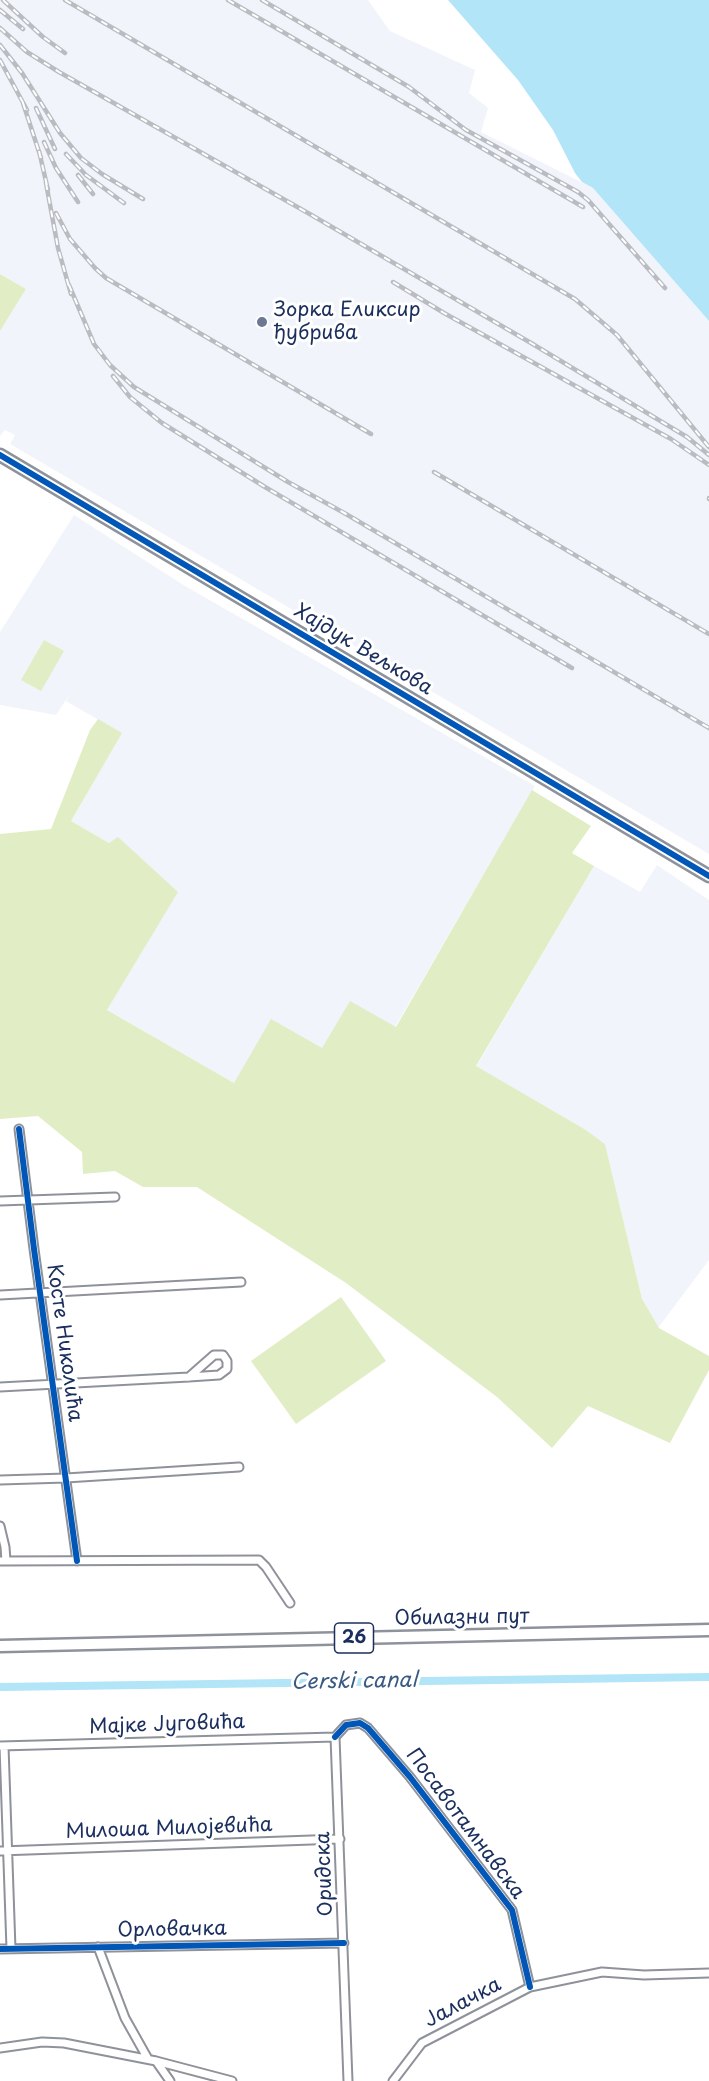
<!DOCTYPE html>
<meta charset="utf-8">
<style>
body{margin:0}
canvas{display:block;background:#fff}
</style>
<canvas width="709" height="2081"></canvas>
<script>
const ctx = document.querySelector('canvas').getContext('2d');
ctx.lineJoin = 'round';
function fill(path, color) { ctx.fillStyle = color; ctx.fill(path, 'evenodd'); }
const toPath = rows => new Path2D(rows.map(r => 'M' + r).join(''));
function stroke(path, color, width, dash) { ctx.strokeStyle = color; ctx.lineWidth = width; ctx.lineCap = dash ? 'butt' : 'round'; ctx.setLineDash(dash || []); ctx.stroke(path); }
function drawText(font, color, halo, rows, align = 'center') {
  ctx.font = font + ' "Playpen Sans",sans-serif'; ctx.lineWidth = 6; ctx.setLineDash([]); ctx.textBaseline = 'middle'; ctx.strokeStyle = halo; ctx.fillStyle = color; for (const [text, x, y, turn = 0] of rows) {
    ctx.save(); ctx.translate(x, y); ctx.rotate((+turn || 0) * Math.PI / 180); ctx.textAlign = isNaN(turn) ? turn : align; if (halo) ctx.strokeText(text, 0, 0); ctx.fillText(text, 0, 0); ctx.restore();
  }
}
fill(toPath([
 [0,0,368,0,390,31,475,70,469,93,488,108,481,132,593,188,709,321,709,854,10,444,15,435,5,430,0,436,0,331,26,289,0,274],
 [74,515,185,586,535,786,395,1027,322,1048,234,1083,107,1010,177,892,109,843,71,821,121,733,66,701,71,692,56,715,0,705,0,632],
 [657,865,709,900,709,1260,658,1328,642,1299,605,1144,586,1130,476,1067,594,866,640,892]
]), '#f1f4fb');
fill(toPath([
 [0,274,26,289,0,331],
 [44,640,64,651,41,691,21,680],
 [98,719,122,733,71,821,109,843,118,837,178,892,107,1010,234,1083,271,1019,322,1048,350,1001,396,1027,532,790,591,826,572,853,594,866,476,1066,586,1130,605,1144,642,1299,659,1328,709,1356,709,1370,670,1443,588,1406,552,1448,497,1397,346,1283,197,1187,143,1187,115,1171,83,1174,82,1152,38,1116,0,1119,0,834,51,829,90,730],
 [341,1297,386,1361,296,1424,251,1361]
]), '#e1eec5');
fill(toPath([
 [448,0,709,0,709,321,593,188,582,182,575,173,553,130,518,80]
]), '#b2e5f7');
stroke(toPath([
 [0,1687,709,1677]
]), '#b2e5f7', 8);
const minor = toPath([
 [19,1129,34,1249,77,1561],
 [0,1201,115,1197],
 [0,1295,241,1282],
 [0,1387,189,1377,219,1375,227,1369,227,1361,223,1355,214,1355,189,1377],
 [0,1480,66,1478,239,1467],
 [0,1526,5,1547,6,1561],
 [0,1561,259,1560,266,1567,290,1603],
 [335,1737,346,1725,360,1723,368,1728,410,1777,512,1910,530,1987],
 [335,1737,348,2081],
 [0,1746,335,1737],
 [4,1746,11,1949],
 [0,1851,340,1839],
 [98,1947,125,2018,148,2059],
 [0,1949,344,1943],
 [0,2048,42,2042,64,2043,156,2061,232,2081],
 [156,2061,170,2081],
 [393,2081,422,2043,530,1987,602,1972,644,1975,709,1973]
]);
const primary = toPath([
 [0,455,709,876],
 [0,1646,709,1630]
]);
stroke(minor, '#8e929a', 11);
stroke(primary, '#8e929a', 15);
stroke(minor, '#fff', 7);
stroke(primary, '#fff', 10);
const rail = toPath([
 [3,0,43,37,65,53],
 [65,0,575,299,617,335,709,447],
 [228,0,583,207],
 [262,0,409,87,466,130,578,192,588,200,665,288],
 [0,10,23,29],
 [0,28,27,52,59,72,308,213,531,343,687,437,709,455],
 [0,45,22,73,60,133,81,158,102,174,143,199],
 [0,60,27,110],
 [23,103,41,158],
 [36,108,55,149],
 [44,142,56,168,78,202],
 [39,151,48,190],
 [66,154,86,175,124,203],
 [78,175,93,194],
 [46,183,58,248,71,294],
 [56,213,70,239,95,268,106,278,371,434],
 [393,282,444,313,671,439,709,465],
 [69,285,94,344,110,365,134,387,288,482,346,514,709,728],
 [113,376,130,397,162,423,265,487,572,668],
 [434,472,709,634],
 [709,498,709,499]
]);
stroke(rail, '#b9bcc1', 4.5);
stroke(rail, '#fff', 2, [7]);
stroke(toPath([
 [0,455,709,876],
 [19,1129,34,1249,77,1561],
 [335,1737,346,1725,360,1723,368,1728,410,1777,512,1910,530,1987],
 [0,1949,344,1943]
]), '#0057b8', 6);
for (const [x, y, r, color] of [
 [262,322,6,"#6b7896"]
]) { const dot = new Path2D(); dot.arc(x, y, r, 0, 2 * Math.PI); ctx.fillStyle = color; ctx.fill(dot); stroke(dot, '#fff', 2); }
for (const [x, y, w] of [
 [354,1638,39]
]) { const box = new Path2D(); box.roundRect(x - w / 2, y - 15, w, 30, 4.5); ctx.fillStyle = '#fff'; ctx.fill(box); stroke(box, '#1b2f5e', 1.5); }
drawText('bold 18px', '#1b2f5e', null, [
 ["26",354,1638]
]);
drawText('20px', '#1b2f5e', '#fff', [
 ["Зорка Еликсир",274,310],
 ["ђубрива",274,333]
], 'left');
drawText('20px', '#1b2f5e', '#fff', [
 ["Хајдук Вељкова",363,650,31],
 ["Косте Николића",64,1343,82],
 ["Обилазни пут",462,1618,-1],
 ["Мајке Југовића",167,1725,-2],
 ["Посавотамнавска",465,1824,53],
 ["Милоша Милојевића",169,1829,-2],
 ["Оридска",325,1874,-92],
 ["Орловачка",172,1930,-1],
 ["Јалачка",463,2003,-28]
]);
drawText('italic 21px', '#385a83', '#fff', [
 ["Cerski canal",354,1682,-1]
]);
</script>
